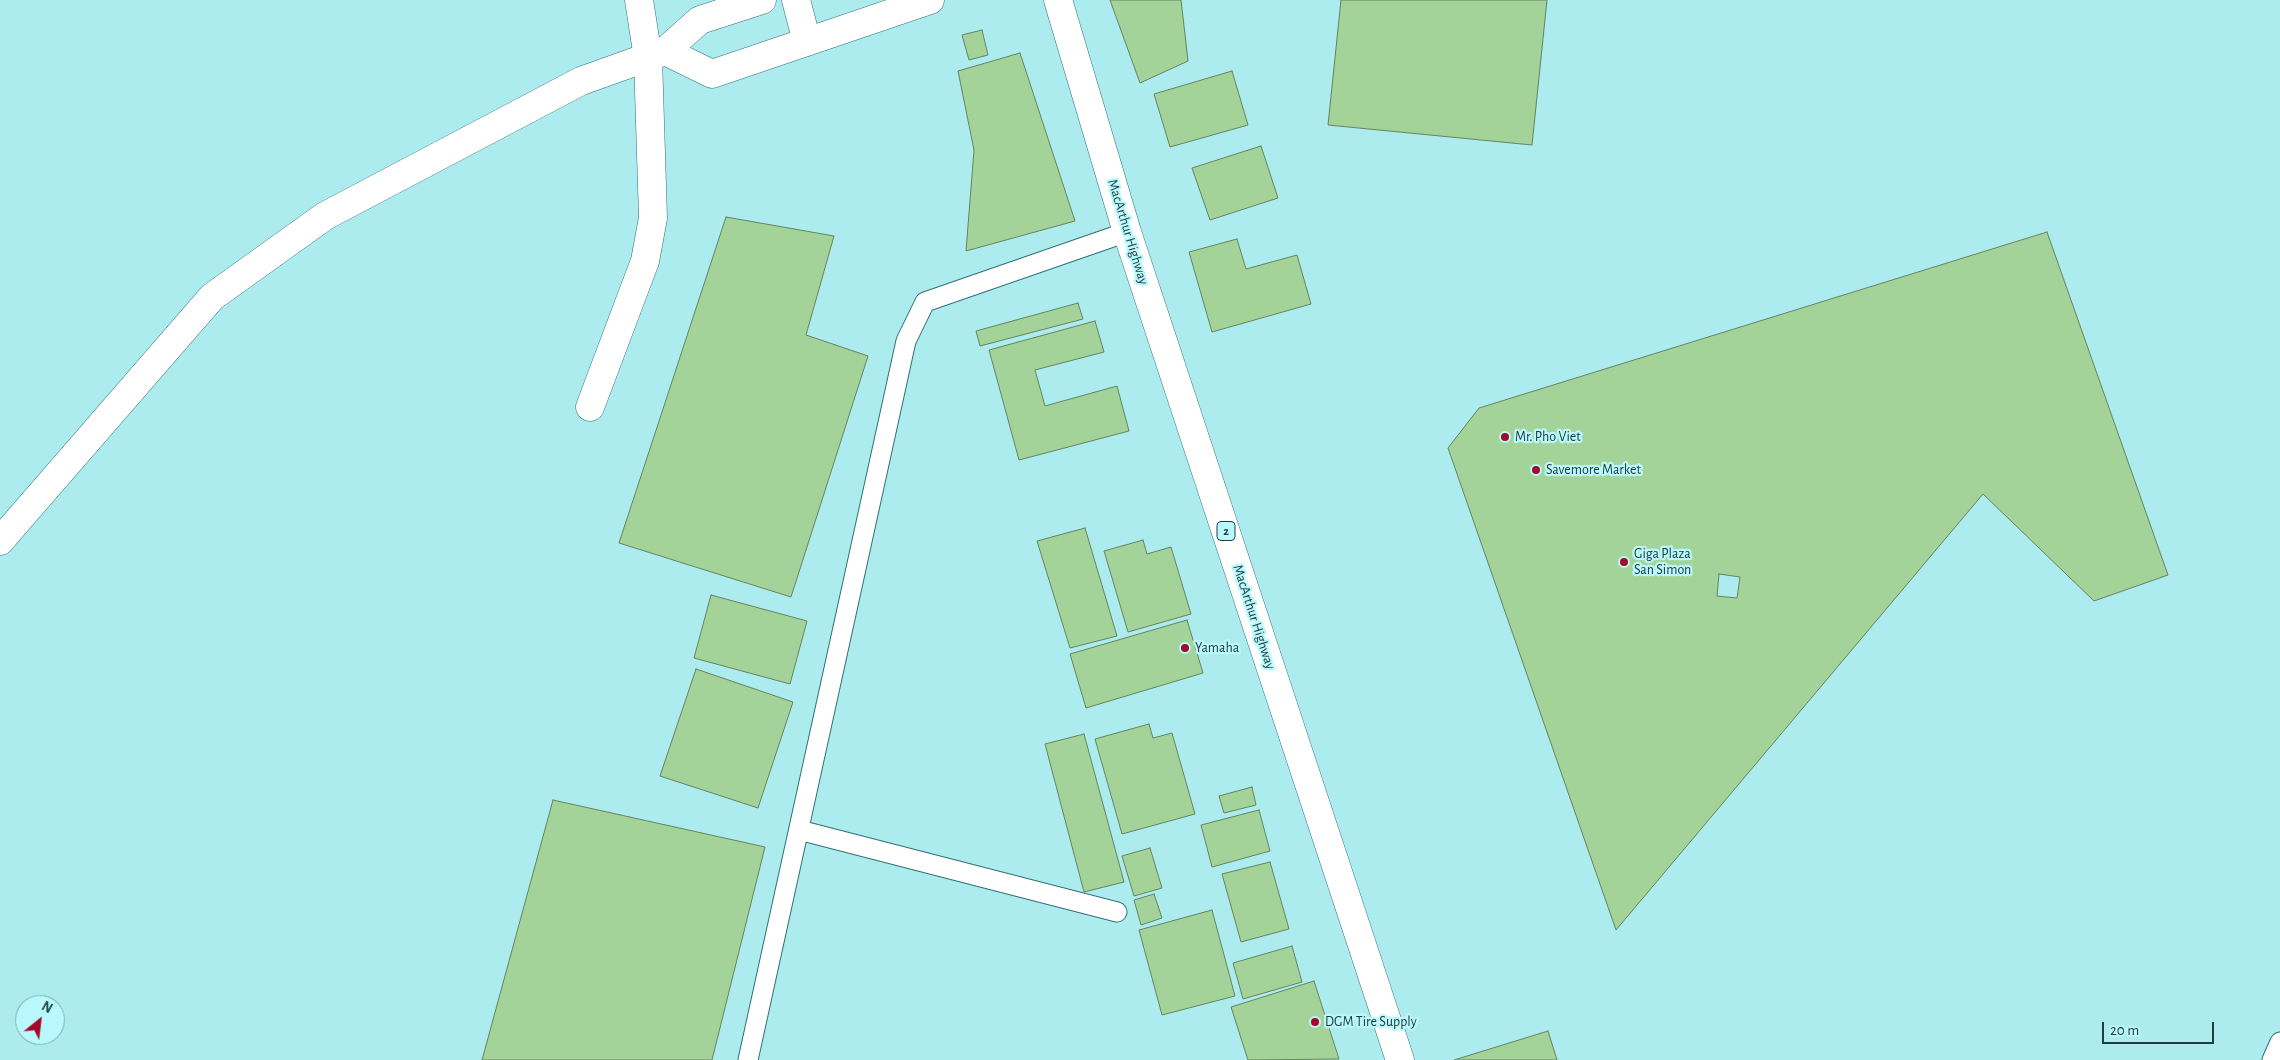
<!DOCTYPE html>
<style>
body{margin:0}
#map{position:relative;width:2280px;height:1060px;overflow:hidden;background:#acecef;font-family:"Alegreya Sans",sans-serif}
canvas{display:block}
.north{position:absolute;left:15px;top:995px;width:50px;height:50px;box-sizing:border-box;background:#b9f9fd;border:1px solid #7cadb0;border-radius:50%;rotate:29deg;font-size:14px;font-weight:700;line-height:20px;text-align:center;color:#213c3d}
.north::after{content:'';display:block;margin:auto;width:18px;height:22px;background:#a4082a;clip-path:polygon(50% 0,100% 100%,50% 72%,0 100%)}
.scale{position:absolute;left:2102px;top:1022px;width:112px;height:22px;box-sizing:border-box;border:2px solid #213c3d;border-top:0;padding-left:6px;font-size:15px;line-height:18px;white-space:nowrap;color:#213c3d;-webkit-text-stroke:4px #b9f9fd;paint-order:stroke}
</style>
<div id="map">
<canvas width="2280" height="1060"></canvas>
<div class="north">N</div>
<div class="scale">20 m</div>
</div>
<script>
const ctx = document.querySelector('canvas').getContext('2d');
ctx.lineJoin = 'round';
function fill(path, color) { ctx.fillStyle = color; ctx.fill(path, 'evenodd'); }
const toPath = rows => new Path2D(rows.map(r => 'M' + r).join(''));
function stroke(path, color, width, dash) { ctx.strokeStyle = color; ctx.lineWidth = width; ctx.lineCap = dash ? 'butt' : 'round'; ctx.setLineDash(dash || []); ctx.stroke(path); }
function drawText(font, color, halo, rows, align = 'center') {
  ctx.font = font + ' "Alegreya Sans",sans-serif'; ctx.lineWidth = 4.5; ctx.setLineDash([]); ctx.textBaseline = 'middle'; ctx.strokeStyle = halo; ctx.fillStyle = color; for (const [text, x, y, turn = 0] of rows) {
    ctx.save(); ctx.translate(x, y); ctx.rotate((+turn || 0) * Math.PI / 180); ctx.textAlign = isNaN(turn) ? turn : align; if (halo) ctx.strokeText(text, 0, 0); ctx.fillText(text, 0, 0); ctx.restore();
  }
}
const building = toPath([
 [1110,0,1181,0,1188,61,1140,83,1110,0],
 [1341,0,1547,0,1532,145,1328,125,1341,0],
 [982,30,988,55,969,60,962,35,982,30],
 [1020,53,1075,221,966,251,974,150,958,71,1020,53],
 [1232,71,1248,125,1170,147,1154,94,1232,71],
 [1261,146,1278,198,1210,220,1192,168,1261,146],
 [726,217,834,236,806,335,868,356,791,597,619,543,726,217],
 [2047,232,2168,575,2094,601,1983,494,1616,930,1448,448,1479,408,2047,232],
 [1237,239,1246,269,1297,255,1311,304,1212,332,1189,252,1237,239],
 [1078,303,1083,319,980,346,976,331,1078,303],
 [1095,321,1104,352,1035,370,1045,406,1117,386,1129,431,1019,460,989,350,1095,321],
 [1085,528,1117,636,1070,648,1037,541,1085,528],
 [1143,540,1147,554,1171,547,1191,614,1128,632,1104,551,1143,540],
 [1719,574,1740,577,1737,598,1717,596,1719,574],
 [711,595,807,621,790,684,694,658,711,595],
 [1187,620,1203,673,1086,708,1070,654,1187,620],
 [696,669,793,702,758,808,660,776,696,669],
 [1149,724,1153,738,1172,733,1195,814,1122,834,1095,739,1149,724],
 [1084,734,1124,882,1084,892,1045,744,1084,734],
 [1252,787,1256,805,1224,813,1219,796,1252,787],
 [553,800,765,847,712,1060,482,1060,553,800],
 [1259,810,1270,851,1212,867,1201,825,1259,810],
 [1150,848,1162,888,1134,896,1122,856,1150,848],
 [1270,862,1289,929,1241,942,1222,874,1270,862],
 [1154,894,1162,918,1141,925,1134,900,1154,894],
 [1212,910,1235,996,1162,1015,1139,930,1212,910],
 [1292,946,1302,982,1243,999,1233,963,1292,946],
 [1314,981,1339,1059,1248,1060,1231,1007,1314,981],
 [1548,1031,1557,1060,1454,1060,1548,1031]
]);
fill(building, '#a4d39a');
stroke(building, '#65835f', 1);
const lane = toPath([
 [799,830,1117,912],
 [748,1060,906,341,925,302,1127,232],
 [2272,1060,2280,1042]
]);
const street = toPath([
 [796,0,807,42],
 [665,51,712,74,930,0],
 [590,407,645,261,653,218,648,58,639,0],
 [0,541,212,297,325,216,581,81,665,51,700,20,762,0]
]);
const highway = toPath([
 [1058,0,1127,232,1400,1060]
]);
stroke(lane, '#317174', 21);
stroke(street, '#317174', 29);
stroke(highway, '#317174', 29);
stroke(lane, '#fff', 19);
stroke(street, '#fff', 28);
stroke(highway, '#fff', 28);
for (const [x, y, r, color] of [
 [1505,437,5,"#a4082a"],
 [1536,470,5,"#a4082a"],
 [1624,562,5,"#a4082a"],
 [1185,648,5,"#a4082a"],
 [1315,1022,5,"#a4082a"]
]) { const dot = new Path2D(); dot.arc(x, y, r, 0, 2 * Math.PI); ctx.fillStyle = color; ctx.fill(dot); stroke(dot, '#b9f9fd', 2); }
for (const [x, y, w] of [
 [1226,531,18]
]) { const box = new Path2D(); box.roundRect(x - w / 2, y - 9.5, w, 19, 4); ctx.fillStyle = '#b9f9fd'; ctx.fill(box); stroke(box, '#213c3d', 1); }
drawText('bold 12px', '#213c3d', null, [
 ["2",1226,531]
]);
drawText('14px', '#213c3d', '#b9f9fd', [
 ["MacArthur Highway",1128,232,73],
 ["MacArthur Highway",1254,617,72]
]);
drawText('14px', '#213c3d', '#b9f9fd', [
 ["Mr. Pho Viet",1515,437],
 ["Savemore Market",1546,470],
 ["Giga Plaza",1634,554],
 ["San Simon",1634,570],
 ["Yamaha",1195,648],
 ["DGM Tire Supply",1325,1022]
], 'left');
</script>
